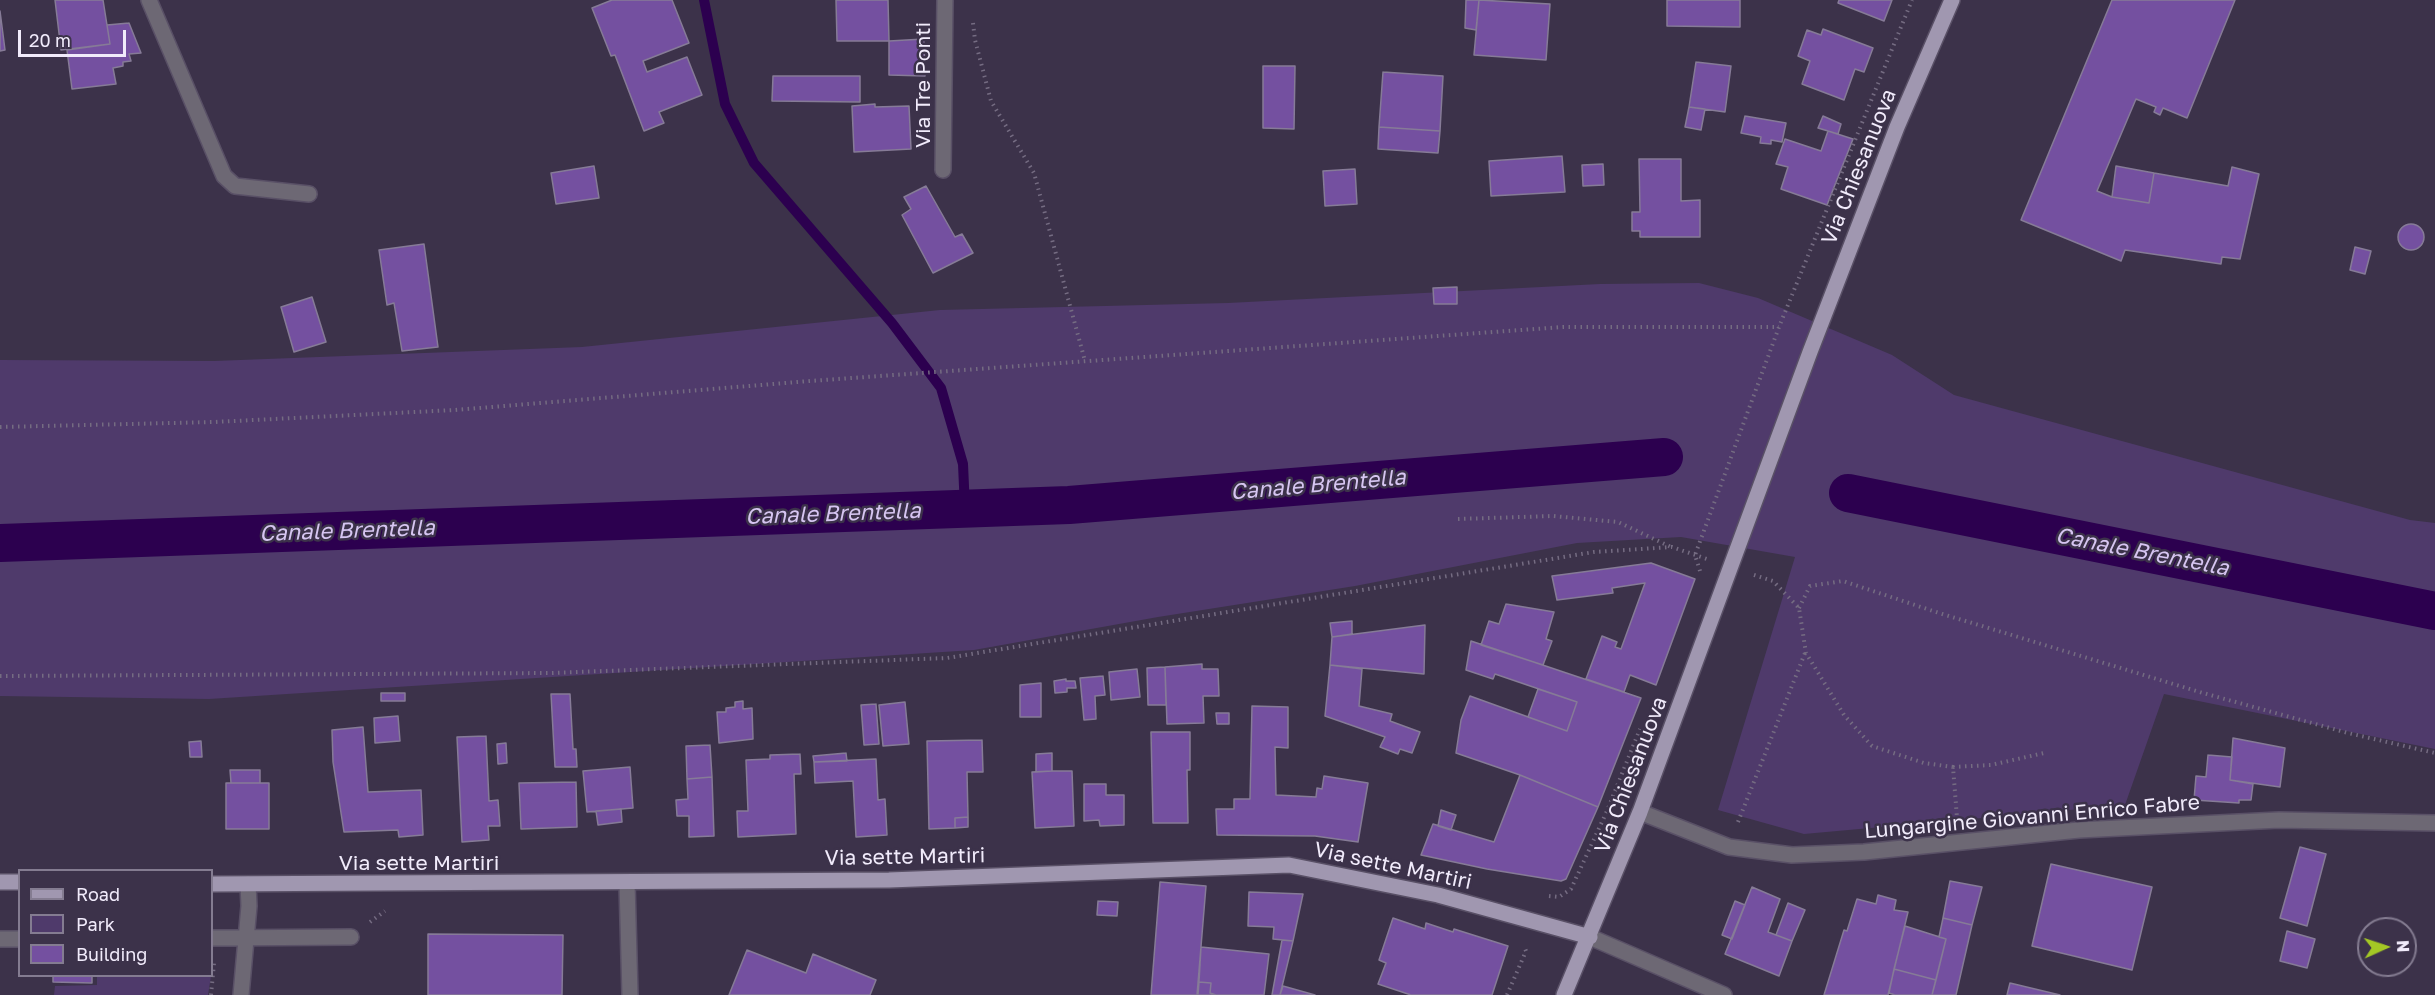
<!DOCTYPE html>
<style>
body{margin:0}
#map{position:relative;width:2435px;height:995px;overflow:hidden;background:#3c324a;font-family:"Golos Text",sans-serif}
canvas{display:block}
.legend{position:absolute;left:18px;top:869px;width:195px;height:108px;box-sizing:border-box;background:#3c324a;border:2px solid #847c91;margin:0;padding:8px 10px;list-style:none;font-size:18px;color:#f1ebfb}
.legend li{display:flex;align-items:center;gap:12px;height:30px}
.legend b{width:30px;border:2px solid #847c91}
.north{position:absolute;left:2357px;top:917px;width:60px;height:60px;box-sizing:border-box;background:#3c324a;border:2px solid #847c91;border-radius:50%;rotate:87deg;font-size:16px;font-weight:700;line-height:24px;text-align:center;color:#f1ebfb}
.north::after{content:'';display:block;margin:auto;width:21px;height:27px;background:#a4c825;clip-path:polygon(50% 0,100% 100%,50% 72%,0 100%)}
.scale{position:absolute;left:18px;top:30px;width:108px;height:27px;box-sizing:border-box;border:3px solid #f1ebfb;border-top:0;padding-left:8px;font-size:18px;line-height:21px;white-space:nowrap;color:#f1ebfb;-webkit-text-stroke:4px #3c324a;paint-order:stroke}
</style>
<div id="map">
<canvas width="2435" height="995"></canvas>
<ul class="legend">
<li><b style="height:8px;background:#a097b0"></b>Road</li>
<li><b style="height:16px;background:#4f3a6b"></b>Park</li>
<li><b style="height:16px;background:#7450a0"></b>Building</li>
</ul>
<div class="north">N</div>
<div class="scale">20 m</div>
</div>
<script>
const ctx = document.querySelector('canvas').getContext('2d');
ctx.lineJoin = 'round';
function fill(path, color) { ctx.fillStyle = color; ctx.fill(path, 'evenodd'); }
const toPath = rows => new Path2D(rows.map(r => 'M' + r).join(''));
function stroke(path, color, width, dash) { ctx.strokeStyle = color; ctx.lineWidth = width; ctx.lineCap = dash ? 'butt' : 'round'; ctx.setLineDash(dash || []); ctx.stroke(path); }
function drawText(font, color, halo, rows, align = 'center') {
  ctx.font = font + ' "Golos Text",sans-serif'; ctx.lineWidth = 5; ctx.setLineDash([]); ctx.textBaseline = 'middle'; ctx.strokeStyle = halo; ctx.fillStyle = color; for (const [text, x, y, turn = 0] of rows) {
    ctx.save(); ctx.translate(x, y); ctx.rotate((+turn || 0) * Math.PI / 180); ctx.textAlign = isNaN(turn) ? turn : align; if (halo) ctx.strokeText(text, 0, 0); ctx.fillText(text, 0, 0); ctx.restore();
  }
}
fill(toPath([
 [1699,283,1758,298,1892,355,1954,395,2410,520,2435,523,2435,749,2164,694,2125,805,1804,834,1718,810,1795,557,1681,537,1577,543,1355,586,1158,617,974,650,209,699,0,696,0,360,214,361,582,347,940,310,1228,303,1600,284],
 [97,976,211,976,208,995,54,995,55,986,97,985]
]), '#4f3a6b');
stroke(toPath([
 [704,0,725,104,754,163,892,323,941,388,963,464,965,509]
]), '#2c004f', 10);
stroke(toPath([
 [1848,493,2435,611],
 [0,543,1069,505,1664,457]
]), '#2c004f', 38);
const building = toPath([
 [55,0,103,0,110,44,61,50,55,0],
 [612,0,672,0,689,43,643,61,647,72,687,57,702,95,659,112,664,123,644,131,615,55,611,56,592,8,612,0],
 [836,0,888,0,889,41,837,41,836,0],
 [1466,0,1479,0,1476,30,1465,28,1466,0],
 [1479,0,1550,4,1546,60,1474,55,1479,0],
 [1667,0,1740,0,1740,27,1667,26,1667,0],
 [1839,0,1892,0,1884,21,1838,3,1839,0],
 [2112,0,2235,0,2187,118,2163,108,2160,115,2154,112,2156,107,2136,99,2097,191,2112,197,2149,203,2154,173,2228,186,2232,167,2259,174,2240,259,2222,257,2221,264,2125,250,2121,261,2021,220,2112,0],
 [0,11,5,50,0,51,0,11],
 [129,23,141,53,129,54,131,61,123,62,123,66,113,68,116,84,72,89,67,50,110,44,107,25,129,23],
 [1823,29,1873,48,1864,72,1855,69,1844,100,1802,84,1810,61,1798,56,1807,30,1821,35,1823,29],
 [924,39,925,76,889,75,889,41,924,39],
 [1696,62,1731,66,1725,112,1689,107,1696,62],
 [1263,66,1295,66,1294,129,1263,128,1263,66],
 [1383,72,1443,76,1440,131,1379,127,1383,72],
 [773,76,860,76,860,102,772,101,773,76],
 [875,104,875,107,909,106,911,149,854,152,852,106,875,104],
 [1689,107,1705,109,1701,130,1685,127,1689,107],
 [1745,116,1786,123,1782,142,1771,140,1771,144,1760,143,1761,137,1741,133,1745,116],
 [1823,116,1841,124,1838,134,1818,128,1823,116],
 [1379,127,1440,131,1438,153,1378,149,1379,127],
 [1828,131,1853,139,1827,205,1781,189,1788,167,1776,164,1785,139,1821,151,1828,131],
 [1562,156,1565,192,1491,196,1489,161,1562,156],
 [1639,159,1681,159,1681,201,1700,200,1700,237,1640,237,1640,231,1632,231,1632,212,1640,212,1639,159],
 [1603,164,1604,185,1583,186,1582,165,1603,164],
 [594,166,599,198,556,204,551,173,594,166],
 [2116,166,2154,173,2149,203,2112,197,2116,166],
 [1355,169,1357,204,1325,206,1323,171,1355,169],
 [926,186,955,237,962,234,973,253,933,273,902,215,911,209,904,197,926,186],
 '2398 237a13 13 0 1 1 26 0a13 13 0 1 1-26 0Z',
 [424,244,438,347,402,351,394,303,387,305,379,250,424,244],
 [2355,247,2371,251,2365,274,2350,270,2355,247],
 [1457,287,1457,304,1434,304,1433,288,1457,287],
 [312,297,326,342,294,352,281,307,312,297],
 [1651,563,1695,579,1656,685,1630,675,1624,692,1586,679,1602,636,1617,642,1615,647,1621,649,1645,583,1612,588,1613,593,1557,600,1552,576,1651,563],
 [1506,604,1554,612,1546,639,1552,641,1543,665,1481,645,1489,621,1499,624,1506,604],
 [1352,621,1352,634,1332,637,1330,623,1352,621],
 [1425,625,1424,674,1330,665,1332,637,1425,625],
 [1471,641,1641,698,1598,807,1520,775,1456,753,1461,720,1470,696,1567,731,1577,702,1495,674,1493,679,1466,670,1471,641],
 [1202,664,1202,669,1218,669,1219,696,1203,696,1204,723,1167,724,1165,667,1202,664],
 [1330,665,1362,669,1359,706,1392,714,1390,721,1420,732,1412,753,1400,749,1398,754,1380,747,1385,737,1325,716,1330,665],
 [1165,667,1166,705,1148,705,1147,668,1165,667],
 [1137,669,1140,697,1111,700,1109,672,1137,669],
 [1103,676,1105,695,1095,696,1096,719,1084,720,1080,678,1103,676],
 [1066,679,1066,681,1075,681,1076,688,1067,688,1067,692,1055,693,1054,681,1066,679],
 [1041,683,1041,717,1020,717,1020,685,1041,683],
 [1538,689,1577,702,1567,731,1528,717,1538,689],
 [381,693,405,693,405,701,381,701,381,693],
 [551,694,570,694,573,749,576,749,577,767,555,767,551,694],
 [743,701,743,709,752,708,753,739,719,743,717,712,726,712,726,708,735,707,735,702,743,701],
 [905,702,909,744,883,746,879,705,905,702],
 [876,704,879,744,864,745,861,705,876,704],
 [1252,706,1288,707,1288,748,1275,747,1276,795,1316,797,1317,788,1322,789,1324,776,1368,783,1358,842,1315,836,1217,835,1216,809,1234,809,1234,799,1250,799,1252,706],
 [1216,713,1229,713,1229,724,1217,724,1216,713],
 [398,716,400,741,375,743,374,718,398,716],
 [363,727,368,792,421,790,423,835,399,837,398,830,344,832,333,762,332,730,363,727],
 [1151,732,1190,732,1190,770,1187,770,1188,823,1153,823,1151,732],
 [486,736,489,801,498,800,500,826,488,826,489,840,462,842,457,737,486,736],
 [2233,738,2285,748,2280,787,2230,780,2233,738],
 [982,740,983,772,967,772,968,817,955,818,955,828,929,829,927,741,982,740],
 [201,741,202,757,190,757,189,742,201,741],
 [506,743,507,763,498,764,497,744,506,743],
 [710,745,712,777,687,779,686,746,710,745],
 [846,753,847,761,814,762,813,756,846,753],
 [1052,753,1052,771,1036,772,1036,754,1052,753],
 [800,754,801,774,794,774,796,834,738,837,737,811,748,811,746,760,770,759,770,755,800,754],
 [2208,755,2232,757,2230,780,2253,784,2251,800,2239,800,2239,803,2194,800,2196,776,2206,777,2208,755],
 [876,759,878,800,885,799,887,835,856,837,853,781,815,783,814,762,876,759],
 [630,767,633,808,587,812,583,771,630,767],
 [230,770,260,770,260,783,231,783,230,770],
 [1052,771,1072,771,1074,826,1035,828,1032,772,1052,771],
 [1520,775,1598,807,1566,879,1561,881,1487,869,1421,855,1433,824,1494,842,1520,775],
 [712,777,714,836,689,837,689,816,677,816,676,800,688,799,687,779,712,777],
 [576,782,577,827,521,829,519,783,576,782],
 [226,783,269,783,269,829,226,829,226,783],
 [1084,784,1106,784,1106,795,1124,795,1124,825,1100,826,1099,820,1084,821,1084,784],
 [621,809,622,822,598,825,596,811,621,809],
 [1441,810,1456,815,1451,830,1438,826,1441,810],
 [968,817,968,827,955,828,955,818,968,817],
 [2300,847,2326,854,2307,926,2280,918,2300,847],
 [2051,864,2152,887,2132,970,2032,946,2051,864],
 [1950,881,1982,887,1972,925,1943,918,1950,881],
 [1160,882,1206,886,1197,995,1151,995,1160,882],
 [1752,887,1780,899,1768,932,1792,941,1779,976,1725,954,1752,887],
 [1249,892,1303,894,1293,941,1273,939,1274,927,1248,926,1249,892],
 [1878,895,1896,900,1894,910,1908,912,1888,995,1824,995,1844,930,1847,931,1857,899,1876,904,1878,895],
 [1098,901,1118,902,1117,916,1097,915,1098,901],
 [1735,901,1745,905,1732,939,1722,935,1735,901],
 [1788,903,1805,910,1792,941,1776,935,1788,903],
 [1393,918,1425,929,1426,923,1453,932,1454,929,1508,946,1492,995,1411,995,1378,984,1386,963,1379,960,1393,918],
 [1943,918,1972,925,1956,995,1932,995,1946,939,1939,937,1943,918],
 [1905,926,1946,939,1936,980,1894,969,1905,926],
 [2287,931,2315,939,2307,968,2280,961,2287,931],
 [428,934,563,935,562,995,428,995,428,934],
 [1282,940,1293,941,1280,995,1272,995,1282,940],
 [1201,947,1269,954,1264,995,1216,995,1210,993,1211,983,1199,982,1201,947],
 [747,950,806,973,813,954,876,980,870,995,729,995,747,950],
 [1894,969,1936,980,1932,995,1895,995,1889,993,1894,969],
 [53,976,92,976,92,983,53,982,53,976],
 [1199,982,1211,983,1210,993,1216,995,1198,995,1199,982],
 [2010,983,2060,995,2007,995,2010,983],
 [1283,986,1315,995,1280,995,1283,986]
]);
fill(building, '#7450a0');
stroke(building, '#867b97', 1.5);
const minor = toPath([
 [149,0,224,176,235,186,309,194],
 [943,170,945,0],
 [1640,812,1729,847,1792,855,1864,852,2079,830,2279,820,2435,823],
 [627,883,630,995],
 [1590,937,1724,995],
 [212,938,351,937],
 [0,939,20,939],
 [241,995,249,906,248,884]
]);
const major = toPath([
 [0,882,20,882],
 [212,884,889,880,1289,865,1438,895,1590,937],
 [1564,995,1640,812,1810,352,1897,127,1952,0]
]);
stroke(minor, '#595066', 18);
stroke(major, '#595066', 18);
stroke(toPath([
 [973,23,975,40,991,101,1034,173,1085,361],
 [0,427,214,422,455,410,810,381,1563,327,1779,327],
 [1458,519,1553,516,1618,522,1671,547],
 [1700,571,1695,555,1779,327,1912,0],
 [1754,575,1773,581,1799,608,1806,653,1844,715,1872,746,1924,763,1953,767,1957,818],
 [1799,608,1810,586,1843,581,1939,613,2203,693,2348,733,2435,753],
 [0,676,551,673,947,658,1594,552,1672,547,1707,559],
 [1953,767,1991,765,2044,753],
 [1738,822,1805,653],
 [1549,896,1559,897,1571,889,1607,811,1640,729],
 [370,922,385,911],
 [211,995,214,963],
 [1507,995,1526,951,1524,946]
]), '#756c82', 4, [1.5, 4.5]);
stroke(minor, '#6d6874', 15);
stroke(major, '#a097b0', 15);
drawText('21px', '#f1ebfb', '#3c324a', [
 ["Via Tre Ponti",923,85,-90],
 ["Via Chiesanuova",1859,167,-68],
 ["Via Chiesanuova",1631,775,-69],
 ["Lungargine Giovanni Enrico Fabre",2032,817,-5],
 ["Via sette Martiri",905,857,-1],
 ["Via sette Martiri",419,863],
 ["Via sette Martiri",1393,866,12]
]);
drawText('italic 22px', '#d6c5f1', '#3c324a', [
 ["Canale Brentella",1318,485,-5],
 ["Canale Brentella",833,514,-2],
 ["Canale Brentella",347,531,-2],
 ["Canale Brentella",2142,552,11]
]);
</script>
